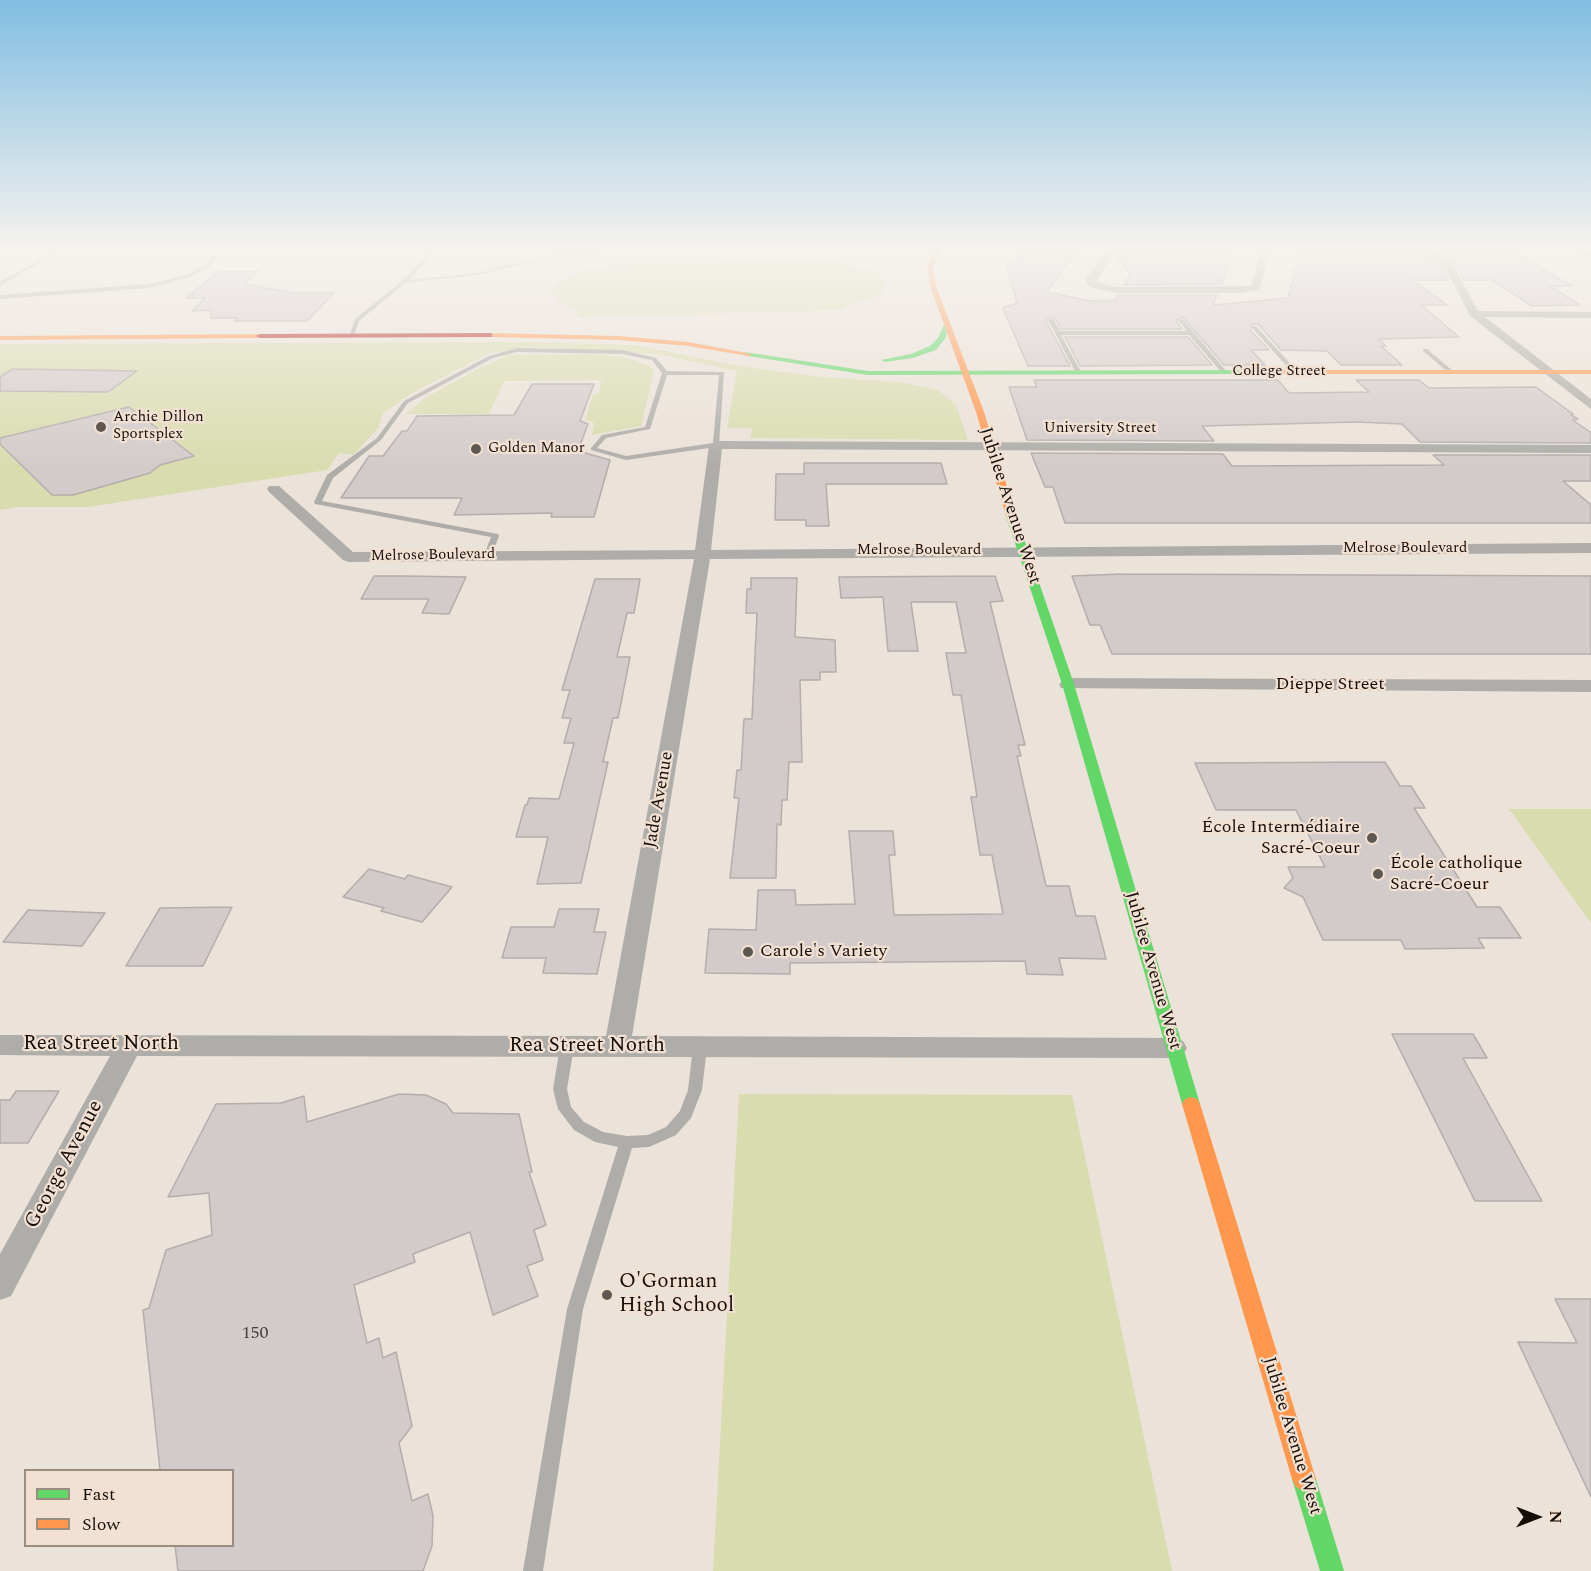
<!DOCTYPE html>
<meta charset="utf-8">
<style>
body{margin:0}
#map{position:relative;width:1591px;height:1571px;overflow:hidden;background:#ebe2d9;font-family:Spectral,serif}
canvas{display:block}
.legend{position:absolute;left:24px;top:1469px;width:210px;height:78px;box-sizing:border-box;background:#f2e1d2;border:2px solid #998d82;margin:0;padding:8px 10px;list-style:none;font-size:18px;color:#140e09}
.legend li{display:flex;align-items:center;gap:12px;height:30px}
.legend b{width:30px;border:2px solid #998d82}
.north{position:absolute;left:1507px;top:1487px;width:60px;height:60px;-webkit-text-stroke:4px #f2e1d2;paint-order:stroke;rotate:90deg;font-size:16px;font-weight:700;line-height:24px;text-align:center;color:#140e09}
.north::after{content:'';display:block;margin:auto;width:21px;height:27px;background:#140e09;clip-path:polygon(50% 0,100% 100%,50% 72%,0 100%)}
</style>
<div id="map">
<canvas width="1591" height="1571"></canvas>
<ul class="legend">
<li><b style="height:8px;background:#63d668"></b>Fast</li>
<li><b style="height:8px;background:#ff974d"></b>Slow</li>
</ul>
<div class="north">N</div>
</div>
<script>
const ctx = document.querySelector('canvas').getContext('2d');
ctx.lineJoin = 'round';
function fill(path, color) { ctx.fillStyle = color; ctx.fill(path, 'evenodd'); }
const toPath = rows => new Path2D(rows.map(r => 'M' + r).join(''));
function stroke(path, color, width, dash) { ctx.strokeStyle = color; ctx.lineWidth = width; ctx.lineCap = dash ? 'butt' : 'round'; ctx.setLineDash(dash || []); ctx.stroke(path); }
function drawText(font, color, halo, rows, align = 'center') {
  ctx.font = font + ' Spectral,serif'; ctx.lineWidth = 4.5; ctx.setLineDash([]); ctx.textBaseline = 'middle'; ctx.strokeStyle = halo; ctx.fillStyle = color; for (const [text, x, y, turn = 0] of rows) {
    ctx.save(); ctx.translate(x, y); ctx.rotate((+turn || 0) * Math.PI / 180); ctx.textAlign = isNaN(turn) ? turn : align; if (halo) ctx.strokeText(text, 0, 0); ctx.fillText(text, 0, 0); ctx.restore();
  }
}
fill(toPath([
 [842,259,845,264,878,273,887,285,879,296,847,306,844,310,577,317,579,310,560,303,551,291,557,283,587,270,608,267,608,265],
 [535,342,634,345,739,366,821,377,901,382,938,390,956,405,968,440,750,438,752,428,727,428,737,371,657,354,529,347,490,353,414,392,383,413,379,427,353,455,339,453,327,470,88,507,16,507,0,510,0,344],
 [596,354,624,357,650,366,654,371,641,426,592,435,594,423,585,419,593,395,600,392,601,380,504,381,489,414,406,414,425,398,475,370,509,355],
 [1509,809,1591,809,1591,923],
 [739,1094,1072,1095,1172,1571,713,1571]
]), '#d9dcaf');
const building = toPath([
 [1026,247,1077,251,1047,292,1091,301,1115,301,1118,295,1217,295,1213,305,1288,298,1302,247,1420,247,1442,266,1449,280,1413,280,1447,305,1421,305,1459,337,1379,339,1386,346,1381,346,1402,365,1341,365,1327,351,1281,350,1258,324,1252,324,1250,330,1269,350,1251,350,1265,365,1224,365,1183,317,1176,320,1182,329,1061,329,1055,318,1050,316,1046,321,1070,366,1028,366,1003,308,1017,303,1007,266,1026,247],
 [1120,247,1234,247,1222,284,1124,285,1130,274,1115,255,1120,247],
 [1434,247,1505,247,1572,286,1550,286,1580,305,1532,306,1492,280,1464,280,1453,260,1434,247],
 [219,271,259,271,244,284,294,293,334,293,307,321,235,321,238,318,211,318,210,310,192,311,205,298,186,298,219,271],
 [1065,337,1188,337,1212,365,1080,366,1065,337],
 [13,369,137,371,108,392,0,391,0,377,13,369],
 [1034,380,1278,380,1289,393,1369,392,1356,380,1419,380,1429,388,1536,387,1573,414,1571,415,1578,419,1573,420,1591,433,1591,443,1420,442,1402,424,1356,422,1202,426,1214,441,1027,440,1009,387,1037,387,1034,380],
 [532,384,594,384,580,421,588,424,578,451,610,460,594,517,551,517,552,513,454,515,462,498,341,498,369,456,383,456,402,431,407,431,417,416,514,415,532,384],
 [129,407,194,456,160,465,150,473,73,495,52,495,0,444,0,438,129,407],
 [1031,453,1223,454,1232,466,1444,465,1433,455,1591,455,1591,481,1563,481,1591,505,1591,523,1065,523,1053,487,1045,487,1031,453],
 [804,463,941,463,947,484,826,484,829,526,806,526,806,520,775,520,776,474,804,474,804,463],
 [1122,574,1591,576,1591,654,1112,654,1100,625,1090,625,1072,576,1122,574],
 [374,576,403,576,466,577,449,614,422,613,429,599,361,599,374,576],
 [995,576,1003,601,990,602,1025,745,1018,745,1021,756,1017,756,1046,886,1069,886,1076,916,1095,916,1106,959,1059,958,1063,975,1027,974,1025,961,790,963,790,974,705,973,709,929,756,930,758,890,795,890,796,905,855,904,849,831,893,831,895,855,889,855,894,915,1003,914,992,855,980,855,971,797,977,797,961,695,953,695,946,653,966,653,956,602,911,602,918,651,888,651,883,597,841,598,839,577,995,576],
 [751,578,797,578,795,637,835,640,836,672,820,672,820,680,800,680,802,762,789,762,787,800,782,800,781,825,777,824,776,878,730,878,739,798,734,798,737,770,741,770,744,719,752,719,757,613,746,613,747,589,751,589,751,578],
 [595,579,640,579,634,613,627,613,617,657,630,657,618,718,613,718,603,762,608,762,581,883,537,884,548,837,516,837,525,805,527,805,529,798,559,799,574,743,564,743,571,718,562,718,570,690,562,690,595,579],
 [1385,762,1400,786,1411,786,1425,808,1414,808,1477,907,1500,907,1521,938,1478,938,1484,948,1405,949,1401,940,1323,940,1303,897,1284,888,1293,878,1288,867,1325,867,1296,810,1216,810,1195,763,1385,762],
 [369,869,405,879,408,875,452,887,422,922,381,911,384,908,343,897,369,869],
 [232,907,203,966,126,966,160,908,232,907],
 [559,909,599,909,594,932,606,932,597,974,543,973,546,958,502,958,511,927,554,927,559,909],
 [28,910,105,913,82,946,3,942,28,910],
 [1392,1034,1473,1034,1487,1058,1463,1058,1542,1201,1475,1201,1392,1034],
 [16,1091,59,1091,28,1143,0,1143,0,1100,10,1100,16,1091],
 [399,1094,426,1095,446,1104,453,1113,519,1114,532,1172,529,1172,546,1225,534,1230,543,1260,527,1266,538,1296,493,1315,470,1232,413,1254,415,1262,354,1285,367,1343,379,1338,383,1358,396,1352,412,1426,399,1443,412,1501,428,1494,433,1516,432,1546,423,1571,178,1571,175,1545,232,1545,232,1470,160,1470,143,1310,149,1308,166,1250,212,1235,209,1193,168,1197,216,1104,281,1103,304,1096,307,1122,399,1094],
 [1555,1299,1591,1299,1591,1497,1518,1342,1577,1343,1555,1299]
]);
fill(building, '#d3cbca');
stroke(building, '#b3adab', 1.5);
fill(toPath([
 [63,247,68,247,0,286,0,282,63,247],
 [211,247,215,247,219,251,212,265,191,277,149,288,0,299,0,295,149,284,187,275,208,263,215,251,211,247],
 [435,247,439,247,438,249,556,248,567,252,727,247,566,254,476,275,405,283,359,321,354,336,349,337,355,319,402,281,435,247],
 [555,250,561,253,476,273,409,280,435,251,555,250],
 [1051,318,1054,320,1060,331,1187,331,1178,320,1183,319,1227,372,1222,373,1189,335,1061,335,1081,372,1076,373,1048,320,1051,318],
 [1252,326,1256,326,1297,371,1297,373,1293,373,1252,328,1252,326],
 [517,348,622,350,656,358,667,371,724,372,719,445,716,447,626,460,591,450,591,448,602,435,645,427,662,373,652,360,622,354,517,352,493,358,408,403,381,440,333,478,322,501,498,534,499,536,491,557,485,557,484,555,491,537,315,504,314,502,327,475,377,438,404,401,489,356,517,348],
 [667,375,719,375,713,443,626,456,597,448,606,438,650,429,667,375],
 [1423,349,1427,349,1453,371,1453,373,1449,373,1423,351,1423,349],
 [567,1042,572,1043,574,1047,567,1089,571,1107,584,1122,603,1132,627,1136,648,1135,666,1127,680,1111,688,1090,693,1047,695,1043,700,1042,705,1043,707,1047,702,1090,691,1118,676,1135,649,1147,632,1148,583,1309,543,1571,523,1571,567,1309,618,1147,595,1142,574,1130,558,1109,553,1089,560,1047,562,1043,567,1042]
]), '#afada9');
fill(toPath([
 [1109,247,1118,247,1096,282,1117,287,1251,286,1261,247,1271,247,1259,290,1241,293,1117,293,1092,288,1086,283,1087,277,1109,247],
 [1422,247,1431,247,1451,261,1478,311,1591,312,1591,318,1485,317,1591,399,1591,409,1470,316,1444,265,1422,247],
 [1567,247,1578,247,1591,253,1591,260,1567,247],
 [716,441,1591,445,1591,453,722,449,711,550,1591,543,1591,553,710,559,632,1036,1174,1038,1183,1041,1187,1048,1183,1055,1174,1058,137,1056,11,1296,0,1300,0,1254,110,1056,0,1055,0,1035,606,1036,694,559,349,562,343,560,269,492,267,489,269,486,279,486,353,552,695,550,709,445,716,441],
 [1068,678,1591,680,1591,692,1061,688,1059,684,1068,678]
]), '#afada9');
fill(toPath([
 [944,325,950,326,945,339,936,350,913,358,885,362,881,360,911,354,930,346,938,338,944,325],
 [745,352,868,371,1242,370,1246,372,1242,374,868,375,748,356,744,354,745,352],
 [1011,513,1016,516,1074,684,1200,1104,1197,1109,1191,1111,1185,1109,1182,1104,1062,684,1006,516,1011,513],
 [1304,1467,1312,1471,1316,1479,1344,1571,1320,1571,1292,1479,1296,1471,1304,1467]
]), '#63d668');
fill(toPath([
 [936,247,942,247,933,267,937,289,984,412,1016,516,1014,518,1006,516,976,412,931,289,927,267,936,247],
 [486,333,619,336,688,342,752,354,748,356,688,346,619,340,489,337,486,337,486,333],
 [263,334,263,338,260,338,0,340,0,336,263,334],
 [1239,370,1591,370,1591,374,1239,374,1239,370],
 [1191,1097,1197,1099,1200,1104,1316,1479,1312,1487,1304,1491,1296,1487,1292,1479,1182,1104,1185,1099,1191,1097]
]), '#ff974d');
fill(toPath([
 [489,333,492,333,492,337,260,338,256,336,260,334,489,333]
]), '#b3261e');
const sky = ctx.createLinearGradient(0, 0, 0, 467);
sky.addColorStop(0, '#81bee2');
sky.addColorStop(0.53, '#f6f2ee');
sky.addColorStop(1, '#f6f2ee00');
ctx.fillStyle = sky;
ctx.fillRect(0, 0, 1591, 467);
for (const [x, y, r, color] of [
 [101,427,6,"#5f5852"],
 [476,449,6,"#5f5852"],
 [1372,838,6,"#5f5852"],
 [1378,874,6,"#5f5852"],
 [748,952,6,"#5f5852"],
 [607,1295,6,"#5f5852"]
]) { const dot = new Path2D(); dot.arc(x, y, r, 0, 2 * Math.PI); ctx.fillStyle = color; ctx.fill(dot); stroke(dot, '#f2e1d2', 2); }
drawText('15px', '#140e09', '#f2e1d2', [
 ["College Street",1279,372],
 ["University Street",1100,429],
 ["Melrose Boulevard",1405,549],
 ["Melrose Boulevard",919,551],
 ["Melrose Boulevard",433,556,-1]
]);
drawText('15px', '#140e09', '#f2e1d2', [
 ["Archie Dillon",113,418],
 ["Sportsplex",113,435],
 ["Golden Manor",488,449]
], 'left');
drawText('18px', '#140e09', '#f2e1d2', [
 ["Jubilee Avenue West",1009,506,72],
 ["Dieppe Street",1330,685],
 ["Jade Avenue",660,800,-80],
 ["Jubilee Avenue West",1152,971,74],
 ["Jubilee Avenue West",1291,1436,73]
]);
drawText('18px', '#140e09', '#f2e1d2', [
 ["École Intermédiaire",1360,828,"right"],
 ["Sacré-Coeur",1360,849,"right"],
 ["École catholique",1390,864],
 ["Sacré-Coeur",1390,885],
 ["Carole's Variety",760,952]
], 'left');
drawText('18px', '#453e3a', null, [
 ["150",255,1334]
]);
drawText('21px', '#140e09', '#f2e1d2', [
 ["Rea Street North",101,1045],
 ["Rea Street North",587,1047],
 ["George Avenue",65,1165,-62]
]);
drawText('21px', '#140e09', '#f2e1d2', [
 ["O'Gorman",619,1283],
 ["High School",619,1307]
], 'left');
</script>
